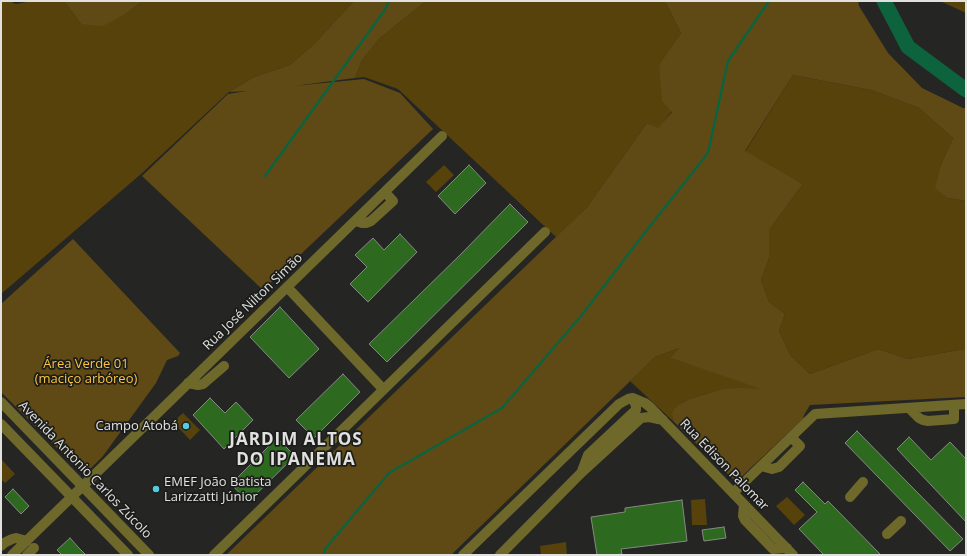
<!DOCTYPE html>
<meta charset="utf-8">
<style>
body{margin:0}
#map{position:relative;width:967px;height:556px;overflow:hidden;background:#252623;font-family:"Open Sans",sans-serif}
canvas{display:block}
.frame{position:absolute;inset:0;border:2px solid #e1e2df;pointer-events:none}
</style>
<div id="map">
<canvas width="967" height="556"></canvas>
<div class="frame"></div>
</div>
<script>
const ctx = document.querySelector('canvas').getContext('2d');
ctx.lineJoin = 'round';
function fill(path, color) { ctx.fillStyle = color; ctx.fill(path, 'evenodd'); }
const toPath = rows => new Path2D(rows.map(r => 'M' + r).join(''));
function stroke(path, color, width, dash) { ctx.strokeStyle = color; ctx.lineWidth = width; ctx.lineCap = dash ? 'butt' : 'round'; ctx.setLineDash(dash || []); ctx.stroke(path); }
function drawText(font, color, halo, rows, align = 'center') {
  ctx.font = font + ' "Open Sans",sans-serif'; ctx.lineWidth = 3.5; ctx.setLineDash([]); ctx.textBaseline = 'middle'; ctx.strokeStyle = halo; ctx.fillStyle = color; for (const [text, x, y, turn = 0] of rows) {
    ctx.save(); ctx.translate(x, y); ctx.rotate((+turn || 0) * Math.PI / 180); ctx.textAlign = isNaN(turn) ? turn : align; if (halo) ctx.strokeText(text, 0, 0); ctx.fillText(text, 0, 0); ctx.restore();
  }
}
fill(toPath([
 [1,1,9,1,16,4,32,1,64,1,81,24,127,13,142,1,354,1,314,44,290,65,254,77,229,92,141,174,1,294],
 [426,1,664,1,667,5,681,33,659,66,672,111,658,129,647,123,587,207,556,237,398,89,364,77,355,78,362,60,380,38],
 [940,1,966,1,966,13],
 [793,75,871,90,919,108,953,138,941,165,948,198,966,201,966,350,959,350,908,359,878,349,810,374,791,356,779,331,785,314,769,302,761,280,769,258,769,230,803,184,745,152],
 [444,165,454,175,436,192,426,182],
 [679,348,672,358,763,389,723,390,706,394,689,399,680,404,672,416,674,422,630,381,655,357],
 [183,413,200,430,190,440,173,422],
 [1,459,15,474,5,483,1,479],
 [787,497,805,515,794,525,776,506],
 [705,499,707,525,692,525,691,500],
 [566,542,567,555,541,555,540,546]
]), '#57420c');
fill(toPath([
 [64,1,142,1,127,13,103,26,81,24],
 [354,1,426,1,380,38,362,60,355,78,294,86,364,79,400,93,433,129,263,290,142,176,228,94,247,91,229,92,254,77,290,65,314,44],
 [664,1,858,1,859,6,888,53,922,88,963,108,966,108,966,201,948,198,935,188,941,165,953,138,919,108,871,90,793,75,745,151,803,184,769,230,769,258,761,280,769,302,785,314,779,331,791,356,810,374,878,349,908,359,959,350,966,350,966,397,810,405,804,415,803,419,740,478,737,480,734,480,674,422,672,416,673,410,680,404,689,399,723,389,737,388,761,389,671,358,679,348,655,357,451,555,226,555,587,207,647,123,658,128,672,112,662,101,659,65,681,33,667,5],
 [73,239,180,353,178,356,167,360,156,383,103,456,90,469,86,472,83,472,79,470,1,392,1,304]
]), '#5f4a16');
stroke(toPath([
 [265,176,384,11,389,1],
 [324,555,325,549,389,473,502,408,581,316,650,226,708,153,728,61,769,1]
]), '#0d633e', 2.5);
stroke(toPath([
 [884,1,908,47,966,90]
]), '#0d633e', 15);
const building = toPath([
 [469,165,486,183,455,214,438,196,469,165],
 [510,204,528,222,387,362,369,344,461,254,510,204],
 [400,234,417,252,368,302,350,284,367,267,355,255,373,238,384,250,400,234],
 [280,307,319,349,289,378,250,337,280,307],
 [343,374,360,392,314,438,296,420,343,374],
 [210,398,225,413,236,402,253,420,224,449,193,415,210,398],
 [857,431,963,539,950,551,845,443,857,431],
 [909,437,931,460,950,442,966,459,966,522,897,449,909,437],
 [277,438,295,456,248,502,231,484,277,438],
 [803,482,825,504,828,501,881,555,824,555,799,529,817,512,795,490,803,482],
 [13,489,29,506,21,514,5,497,13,489],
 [682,500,687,541,621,549,622,554,612,555,597,555,591,517,625,512,625,508,682,500],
 [724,527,726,538,704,541,702,530,724,527],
 [70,538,79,548,86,555,62,555,57,550,70,538]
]);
fill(building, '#2e6920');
stroke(building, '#868885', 1);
stroke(toPath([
 [355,221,362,223,366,223,371,221,393,201,385,192],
 [287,287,383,389],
 [188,383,198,385,203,384,224,366],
 [1,402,149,555],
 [909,408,919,418,923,420,928,421,954,419,954,405],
 [1,424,128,555],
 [761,466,772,469,779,467,800,446,791,437],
 [582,471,588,455,636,410,636,406,633,398],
 [733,493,815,414,966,404],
 [850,497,863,482],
 [744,505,743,516,745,520,773,549,787,548],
 [887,534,901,521],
 [1,546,4,543,12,539,16,538,27,541],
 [12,555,442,136],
 [27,555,34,548],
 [214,555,545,232],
 [463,555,619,404,628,399,633,398,645,403,650,407,733,493,793,555],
 [500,555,581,473,641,418,649,417,663,420]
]), '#6e682b', 10);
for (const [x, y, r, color] of [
 [186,426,4,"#56cae0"],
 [156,489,4,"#56cae0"]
]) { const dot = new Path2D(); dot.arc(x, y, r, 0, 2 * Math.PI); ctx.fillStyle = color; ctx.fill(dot); stroke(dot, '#1c1d1a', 1.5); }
drawText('13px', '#e1e2df', '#1c1d1a', [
 ["Rua José Nilton Simão",253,302,-44],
 ["Rua Edison Palomar",724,465,46],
 ["Avenida Antonio Carlos Zúcolo",85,470,46]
]);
drawText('13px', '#f9c442', '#1c1d1a', [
 ["Área Verde 01",86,364],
 ["(maciço arbóreo)",86,379]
]);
drawText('13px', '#e1e2df', '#1c1d1a', [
 ["Campo Atobá",178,426],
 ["EMEF João Batista",164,482,"left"],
 ["Larizzatti Júnior",164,497,"left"]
], 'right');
ctx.letterSpacing = '1px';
drawText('bold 17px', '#e1e2df', '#1c1d1a', [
 ["JARDIM ALTOS",296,440],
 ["DO IPANEMA",296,460]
]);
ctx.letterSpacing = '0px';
</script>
